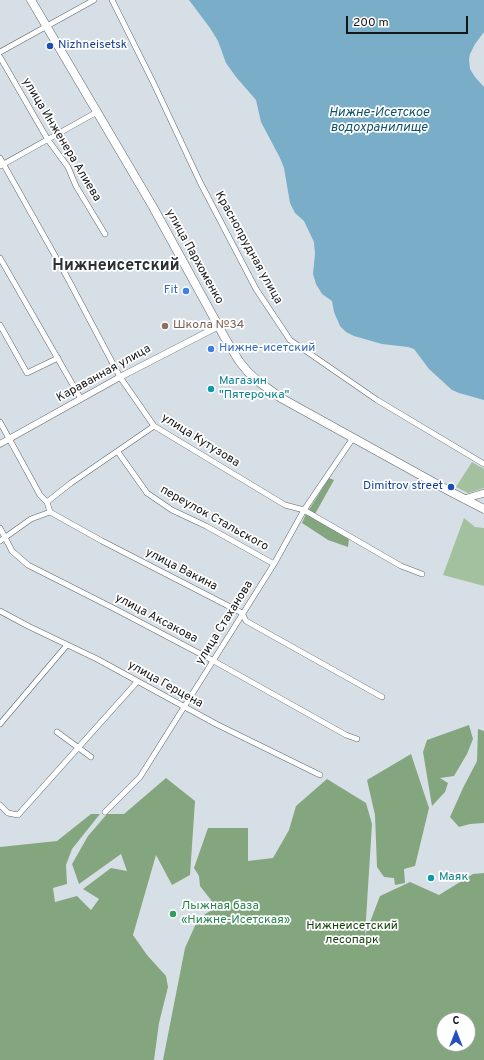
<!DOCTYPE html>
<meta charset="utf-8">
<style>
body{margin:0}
#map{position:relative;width:484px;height:1060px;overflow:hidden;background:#d7dfe6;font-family:Overpass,sans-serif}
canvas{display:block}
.north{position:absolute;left:436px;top:1012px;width:40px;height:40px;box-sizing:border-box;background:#fff;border:1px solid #a1a2a3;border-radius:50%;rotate:0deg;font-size:11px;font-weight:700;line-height:16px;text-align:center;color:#141719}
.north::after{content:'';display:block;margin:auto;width:14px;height:18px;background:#244fbd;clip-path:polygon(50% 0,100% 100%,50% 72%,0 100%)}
.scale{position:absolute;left:346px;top:16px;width:122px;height:18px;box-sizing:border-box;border:2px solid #141719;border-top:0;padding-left:5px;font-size:12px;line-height:14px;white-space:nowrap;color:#141719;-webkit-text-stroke:3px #fff;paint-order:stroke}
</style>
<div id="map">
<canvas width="484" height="1060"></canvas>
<div class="north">С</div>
<div class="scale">200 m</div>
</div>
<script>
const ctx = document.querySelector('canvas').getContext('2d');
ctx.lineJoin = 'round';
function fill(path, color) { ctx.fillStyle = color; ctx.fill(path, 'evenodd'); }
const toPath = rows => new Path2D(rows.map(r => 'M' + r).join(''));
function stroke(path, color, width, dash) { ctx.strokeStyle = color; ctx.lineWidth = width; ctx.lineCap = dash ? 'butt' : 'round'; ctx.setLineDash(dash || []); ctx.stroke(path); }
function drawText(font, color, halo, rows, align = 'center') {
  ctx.font = font + ' Overpass,sans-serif'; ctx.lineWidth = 3.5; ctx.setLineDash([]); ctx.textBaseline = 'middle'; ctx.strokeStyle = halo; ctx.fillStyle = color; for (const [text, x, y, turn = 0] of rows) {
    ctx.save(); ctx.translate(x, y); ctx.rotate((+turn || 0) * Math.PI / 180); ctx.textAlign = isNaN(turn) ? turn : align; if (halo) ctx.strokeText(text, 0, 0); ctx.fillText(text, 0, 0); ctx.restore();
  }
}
fill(toPath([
 [472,462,484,469,484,488,468,493,456,487],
 [464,518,475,527,484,528,484,586,443,575]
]), '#a3c19e');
fill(toPath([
 [329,478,334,480,315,514,349,538,348,547,328,540,302,523,305,516],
 [469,725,473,739,467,754,454,776,440,778,448,783,445,792,432,806,423,752,427,740],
 [478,729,484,731,484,823,470,824,459,827,450,817,463,788,477,761],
 [411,754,429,808,415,866,404,869,405,883,395,885,394,878,384,877,377,867,375,815,367,780],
 [166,778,195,801,190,875,172,885,156,855,133,935,147,955,166,976,168,987,159,1023,154,1060,0,1060,0,847,57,841,91,814,100,814,72,849,66,865,67,884,53,888,55,902,77,896,91,910,99,899,83,889,111,868,127,871,121,854,79,884,72,864,88,836,107,814,124,814],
 [327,779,366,803,372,824,365,935,380,896,410,882,439,895,473,874,484,873,484,1060,163,1060,185,948,198,919,213,909,211,900,200,886,199,876,194,868,208,828,248,828,248,861,273,858,289,830,296,806],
 [444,1020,468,1020,468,1044,444,1044]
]), '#84a67e');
fill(toPath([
 [189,0,484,0,484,32,475,44,470,54,469,59,470,69,475,77,484,87,484,400,459,393,452,390,429,369,414,349,408,347,382,344,354,336,346,332,340,326,334,312,332,301,322,294,316,284,313,274,315,254,314,242,304,221,295,213,290,203,284,168,280,158,261,122,256,100,236,77,226,63,218,41,210,28]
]), '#79adc8');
const minor = toPath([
 [112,0,153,82,200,182,256,289,290,340,377,400,484,464],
 [0,52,94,0],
 [0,57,48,140,68,167,76,186,105,234],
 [0,158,67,277,120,377,154,426,285,505,304,510,401,566,422,574],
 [0,166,97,112],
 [0,258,81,399],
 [0,325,27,373,58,358],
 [0,422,40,495,47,502],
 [118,452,147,493,172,510,206,526,274,564],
 [50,512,102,541,242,613,246,621,382,697],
 [0,528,12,551,28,565,117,610,212,660,346,735,357,739],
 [0,541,31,519,50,512,47,502,71,483,154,426],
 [0,611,28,626,97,659,216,724,320,775],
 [0,724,67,645],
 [57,732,91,757],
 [0,805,8,813,18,815,137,682],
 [105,812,140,777,274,564,304,510,353,438]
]);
const tertiary = toPath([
 [0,444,120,377,219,326]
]);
const secondary = toPath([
 [464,499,484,493]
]);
const primary = toPath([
 [31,0,153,207,225,338,239,361,248,372,259,382,281,398,451,492,484,509]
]);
stroke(minor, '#5f666c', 6);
stroke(tertiary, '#5f666c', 7);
stroke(secondary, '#5f666c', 8);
stroke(primary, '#5f666c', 9);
stroke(minor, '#fff', 5);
stroke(tertiary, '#fff', 6);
stroke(secondary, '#fff', 7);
stroke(primary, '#fff', 8);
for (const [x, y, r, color] of [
 [50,46,4,"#1a4fb4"],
 [186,291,4,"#3f7fe0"],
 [165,326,4,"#8d6e63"],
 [211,349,4,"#3f7fe0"],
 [211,389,4,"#0f9aa8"],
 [451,487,4,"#1a4fb4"],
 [431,878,4,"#0f9aa8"],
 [173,914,4,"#2e9e5b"]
]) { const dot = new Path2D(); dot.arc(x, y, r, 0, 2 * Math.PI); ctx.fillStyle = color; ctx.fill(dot); stroke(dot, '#fff', 1.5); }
drawText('12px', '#164399', '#fff', [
 ["Nizhneisetsk",58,46],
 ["Dimitrov street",443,487,"right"]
], 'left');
drawText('12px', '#141719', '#fff', [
 ["улица Инженера Алиева",61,140,59],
 ["Краснопрудная улица",248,248,61],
 ["улица Пархоменко",194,257,61],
 ["Караванная улица",104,374,-29],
 ["улица Кутузова",200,441,32],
 ["переулок Стальского",214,519,29],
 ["улица Вакина",181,570,27],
 ["улица Аксакова",156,619,28],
 ["улица Стаханова",225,623,-58],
 ["улица Герцена",165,685,29]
]);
drawText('12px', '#366cbe', '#fff', [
 ["Fit",178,291],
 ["Нижне-исетский",219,349,"left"]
], 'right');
drawText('12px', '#785e54', '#fff', [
 ["Школа №34",173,326]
], 'left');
drawText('12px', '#0d838f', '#fff', [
 ["Магазин",219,382],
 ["\"Пятерочка\"",219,396],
 ["Маяк",439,878]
], 'left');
drawText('12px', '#27864d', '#fff', [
 ["Лыжная база",181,907],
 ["«Нижне-Исетская»",181,921]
], 'left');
drawText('12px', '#16440d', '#fff', [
 ["Нижнеисетский",352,927],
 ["лесопарк",352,941]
]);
drawText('italic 13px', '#0d526e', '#fff', [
 ["Нижне-Исетское",379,113],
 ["водохранилище",379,128]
]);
drawText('bold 16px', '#2b3136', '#fff', [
 ["Нижнеисетский",116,267]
]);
</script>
